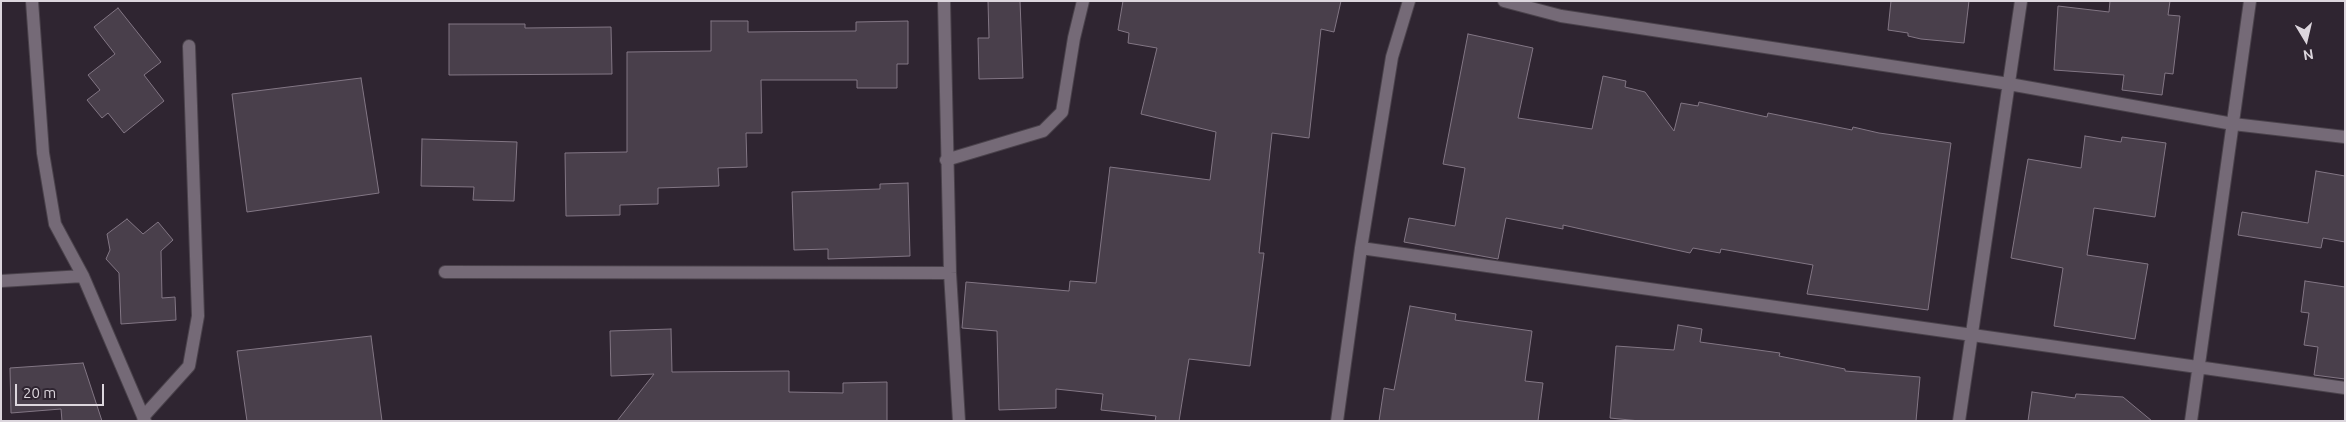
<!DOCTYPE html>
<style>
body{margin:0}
#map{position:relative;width:2346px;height:422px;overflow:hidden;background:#2f2531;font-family:Ubuntu,sans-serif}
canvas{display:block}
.frame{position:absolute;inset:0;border:2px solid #dcd6dd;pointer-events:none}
.north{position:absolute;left:2281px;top:15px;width:50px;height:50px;-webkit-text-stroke:4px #2f2531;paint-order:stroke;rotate:171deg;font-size:14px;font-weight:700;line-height:20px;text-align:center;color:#dcd6dd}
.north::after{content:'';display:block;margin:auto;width:18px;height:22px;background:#dcd6dd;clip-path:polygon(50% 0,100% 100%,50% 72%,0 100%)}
.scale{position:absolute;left:15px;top:384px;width:89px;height:22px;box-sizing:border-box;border:2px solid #dcd6dd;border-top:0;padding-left:6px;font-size:15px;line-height:18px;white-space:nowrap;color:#dcd6dd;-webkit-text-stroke:4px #2f2531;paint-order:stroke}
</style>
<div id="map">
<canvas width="2346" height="422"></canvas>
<div class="frame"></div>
<div class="north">N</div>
<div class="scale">20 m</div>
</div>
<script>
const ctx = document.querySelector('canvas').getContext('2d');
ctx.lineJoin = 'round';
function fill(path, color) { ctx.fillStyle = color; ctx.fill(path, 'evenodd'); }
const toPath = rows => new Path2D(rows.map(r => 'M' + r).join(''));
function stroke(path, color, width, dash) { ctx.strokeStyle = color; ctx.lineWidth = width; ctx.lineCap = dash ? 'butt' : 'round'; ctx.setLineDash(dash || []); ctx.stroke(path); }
const building = toPath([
 [988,1,1020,1,1023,78,979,79,978,38,989,38,988,1],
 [1123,1,1341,1,1334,32,1321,29,1309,138,1272,133,1259,253,1264,253,1250,366,1189,359,1179,421,1155,421,1156,416,1101,410,1103,394,1056,389,1056,408,999,410,997,331,962,328,966,282,1069,291,1070,281,1096,283,1110,167,1210,180,1216,132,1141,114,1157,48,1128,43,1129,33,1118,30,1123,1],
 [1891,1,1969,1,1964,43,1921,39,1908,36,1908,33,1888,30,1891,1],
 [2110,1,2170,1,2168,15,2180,16,2173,74,2165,73,2162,95,2122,90,2124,75,2054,70,2058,6,2109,12,2110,1],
 [118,8,161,62,144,75,164,101,124,133,108,113,102,118,87,100,100,90,88,75,115,54,94,27,118,8],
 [711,21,748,21,748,32,856,31,856,22,908,21,908,64,897,64,897,88,857,88,857,80,761,80,762,133,746,133,747,167,718,168,719,186,658,188,658,204,620,205,620,215,566,216,565,153,627,152,627,52,711,51,711,21],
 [449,24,525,24,525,28,611,27,612,74,449,75,449,24],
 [1468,34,1533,48,1518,118,1592,129,1603,76,1626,81,1625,87,1645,92,1674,131,1681,103,1698,106,1699,102,1767,117,1768,113,1852,130,1853,127,1879,133,1951,143,1928,310,1807,294,1813,265,1721,249,1720,253,1693,248,1690,253,1563,225,1563,229,1506,218,1498,259,1404,242,1409,218,1455,226,1465,168,1443,164,1468,34],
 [361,78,379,193,247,212,232,94,361,78],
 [2085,136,2121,142,2122,137,2166,143,2155,217,2094,208,2087,255,2148,264,2135,339,2054,326,2063,268,2011,258,2028,159,2081,168,2085,136],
 [422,139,517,142,514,201,473,200,474,187,421,186,422,139],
 [2316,171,2345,176,2345,242,2323,238,2321,248,2238,235,2242,212,2308,223,2316,171],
 [908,183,910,256,828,259,828,249,794,250,792,192,880,189,880,184,908,183],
 [127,219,143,234,158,222,173,240,161,251,162,298,175,297,176,320,121,324,119,273,106,259,110,250,107,234,127,219],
 [2305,281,2345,287,2345,379,2314,375,2318,347,2304,345,2309,313,2301,312,2305,281],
 [1410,306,1456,314,1455,320,1532,331,1525,381,1543,383,1538,421,1379,421,1384,388,1394,390,1410,306],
 [1678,325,1702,329,1700,342,1780,353,1779,356,1845,369,1845,371,1920,377,1916,421,1640,421,1610,418,1616,346,1674,350,1678,325],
 [671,329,672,372,789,371,789,392,843,393,843,383,887,382,887,421,617,421,654,374,611,376,610,331,671,329],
 [371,336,382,421,247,421,237,351,371,336],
 [83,363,102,421,62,421,61,409,11,413,10,368,83,363],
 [2032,392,2075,398,2076,394,2123,397,2152,421,2028,421,2032,392]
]);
fill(building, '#493f4b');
stroke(building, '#827684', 1);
const minor = toPath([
 [32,1,43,153,55,224,83,276,145,421],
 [944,1,950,273,959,421],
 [1504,1,1561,16,2009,84,2233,124,2345,137],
 [946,160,1043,131,1062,112,1074,38,1083,1],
 [1361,248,2345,388],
 [445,272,950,273],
 [1,281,83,276],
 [143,417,189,366,198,316,189,46],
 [1337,421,1361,248,1392,57,1409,1],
 [1959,421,2021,1],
 [2191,421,2250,1]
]);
stroke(minor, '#4a424b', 14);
stroke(minor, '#756a77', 12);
</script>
